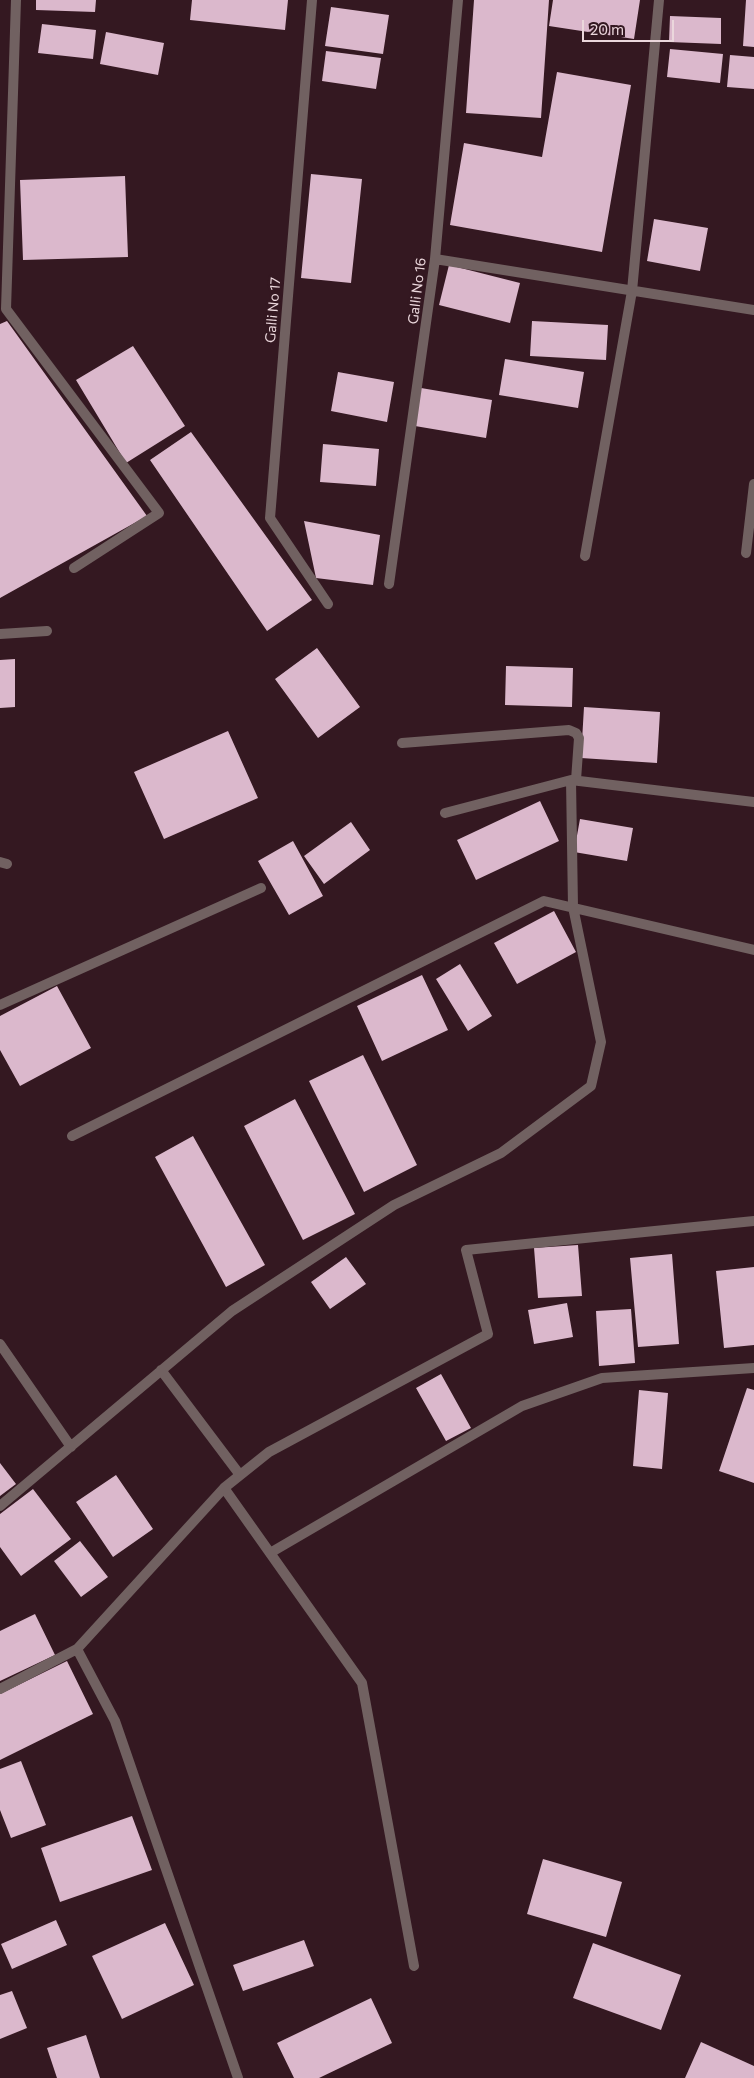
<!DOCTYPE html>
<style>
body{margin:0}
#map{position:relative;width:754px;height:2078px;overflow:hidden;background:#341821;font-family:Commissioner,sans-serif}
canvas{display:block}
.scale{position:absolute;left:582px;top:20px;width:92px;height:22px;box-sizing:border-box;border:2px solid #ebd7dc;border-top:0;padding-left:6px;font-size:15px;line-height:18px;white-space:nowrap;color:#ebd7dc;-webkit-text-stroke:4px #341821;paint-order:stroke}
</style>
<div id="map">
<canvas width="754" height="2078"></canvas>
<div class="scale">20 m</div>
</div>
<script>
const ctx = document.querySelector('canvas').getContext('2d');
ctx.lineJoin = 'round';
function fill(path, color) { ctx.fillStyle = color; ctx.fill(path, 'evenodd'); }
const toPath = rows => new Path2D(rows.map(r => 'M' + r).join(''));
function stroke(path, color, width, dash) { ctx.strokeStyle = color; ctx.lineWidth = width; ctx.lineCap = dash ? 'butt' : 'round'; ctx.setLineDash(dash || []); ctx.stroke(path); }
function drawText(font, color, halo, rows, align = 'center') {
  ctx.font = font + ' Commissioner,sans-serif'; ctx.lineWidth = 5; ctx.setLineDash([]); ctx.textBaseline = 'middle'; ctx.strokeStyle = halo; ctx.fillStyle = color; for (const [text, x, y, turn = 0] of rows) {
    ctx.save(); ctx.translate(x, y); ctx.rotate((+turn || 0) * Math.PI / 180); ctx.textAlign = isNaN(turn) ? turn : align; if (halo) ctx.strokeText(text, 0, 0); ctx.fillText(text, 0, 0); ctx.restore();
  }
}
fill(toPath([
 [36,0,96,0,95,12,36,10],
 [192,0,288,0,285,30,190,20],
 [474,0,549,0,541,118,466,113],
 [553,0,640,0,634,39,549,26],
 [746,0,754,0,754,47,743,46],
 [331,7,389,15,383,54,325,46],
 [670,16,721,18,721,44,669,42],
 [42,24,96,30,93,59,38,53],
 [106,32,164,43,158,75,100,64],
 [670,49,723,54,720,83,667,77],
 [326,51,381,58,376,89,322,81],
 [730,55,754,57,754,89,727,87],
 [557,72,631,85,602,252,450,225,464,143,542,157],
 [311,174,362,179,351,283,301,278],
 [125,176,128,257,23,260,20,180],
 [654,219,708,228,700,271,647,261],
 [449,265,520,283,510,323,439,305],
 [7,321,147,516,0,598,0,324],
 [532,321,608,325,606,360,530,356],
 [133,346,185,426,126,463,76,380],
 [505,359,584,372,578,408,499,395],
 [338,372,394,382,387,422,331,411],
 [421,388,492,400,486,438,415,426],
 [191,432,312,600,267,631,150,460],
 [323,444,379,449,376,486,320,482],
 [304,521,380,535,373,585,316,578],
 [317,648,360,707,318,738,275,679],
 [15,659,15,707,0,708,0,660],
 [506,666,573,668,572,707,505,705],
 [584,707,660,712,657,763,581,758],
 [228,731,258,798,164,839,134,772],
 [540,801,559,841,476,880,457,840],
 [580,819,633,828,627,861,574,852],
 [351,822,370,850,324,884,304,856],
 [293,841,323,896,289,915,258,861],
 [554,911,576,952,517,984,494,943],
 [460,964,492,1016,468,1031,436,979],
 [422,975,448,1030,382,1061,357,1006],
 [57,986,91,1048,20,1086,0,1050,0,1016],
 [363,1055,417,1165,364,1192,309,1081],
 [295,1099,355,1214,303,1240,244,1126],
 [193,1136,265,1265,226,1287,155,1157],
 [578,1245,582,1296,538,1298,534,1248],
 [672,1254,679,1344,638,1347,630,1258],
 [346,1257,366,1284,330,1309,311,1282],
 [754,1267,754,1345,724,1348,716,1271],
 [567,1303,573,1337,534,1344,528,1310],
 [631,1309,635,1363,599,1366,596,1311],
 [441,1374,471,1428,446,1441,416,1388],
 [747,1388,754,1390,754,1483,719,1471],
 [639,1390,668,1393,662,1469,633,1466],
 [0,1463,16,1484,0,1496],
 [116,1475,153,1529,113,1557,76,1502],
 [33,1489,71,1539,21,1576,0,1547,0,1514],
 [80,1541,108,1577,81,1597,54,1561],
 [35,1614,55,1655,0,1681,0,1631],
 [67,1661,93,1714,0,1760,0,1694],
 [21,1761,46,1825,11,1838,0,1810,0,1769],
 [132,1816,152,1870,60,1902,41,1848],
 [543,1859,622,1882,606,1937,527,1914],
 [56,1920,67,1945,12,1969,1,1944],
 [165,1923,194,1985,122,2019,92,1956],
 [304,1940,314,1966,243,1991,233,1965],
 [593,1943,681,1975,661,2030,573,1998],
 [12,1991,27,2028,0,2039,0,1995],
 [371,1998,392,2043,319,2078,294,2078,277,2043],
 [86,2035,100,2078,57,2078,47,2048],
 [701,2042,754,2066,754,2078,685,2078]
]), '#dbb8cc');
stroke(toPath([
 [16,0,6,309,159,513,74,568],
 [312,0,270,518,328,604],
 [435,259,754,310],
 [746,553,754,484],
 [585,556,632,291,659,0],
 [389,584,435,259,458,0],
 [0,634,47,631],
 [402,743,569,730,576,733,579,738,576,780],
 [445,813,571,780,754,802],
 [0,862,7,864],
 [0,1005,261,888],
 [72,1136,544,901,754,950],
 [0,1344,71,1447],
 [161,1370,240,1475],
 [224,1488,362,1683,414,1966],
 [0,1506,232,1311,394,1205,501,1153,591,1086,601,1042,573,907,571,780],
 [270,1553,522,1406,602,1378,754,1368],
 [0,1689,77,1649],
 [238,2078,115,1721,77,1649,224,1488,269,1452,488,1334,466,1250,754,1221]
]), '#716161', 10);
drawText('14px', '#ebd7dc', '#341821', [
 ["Galli No 16",417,291,-83],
 ["Galli No 17",273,310,-85]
]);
</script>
